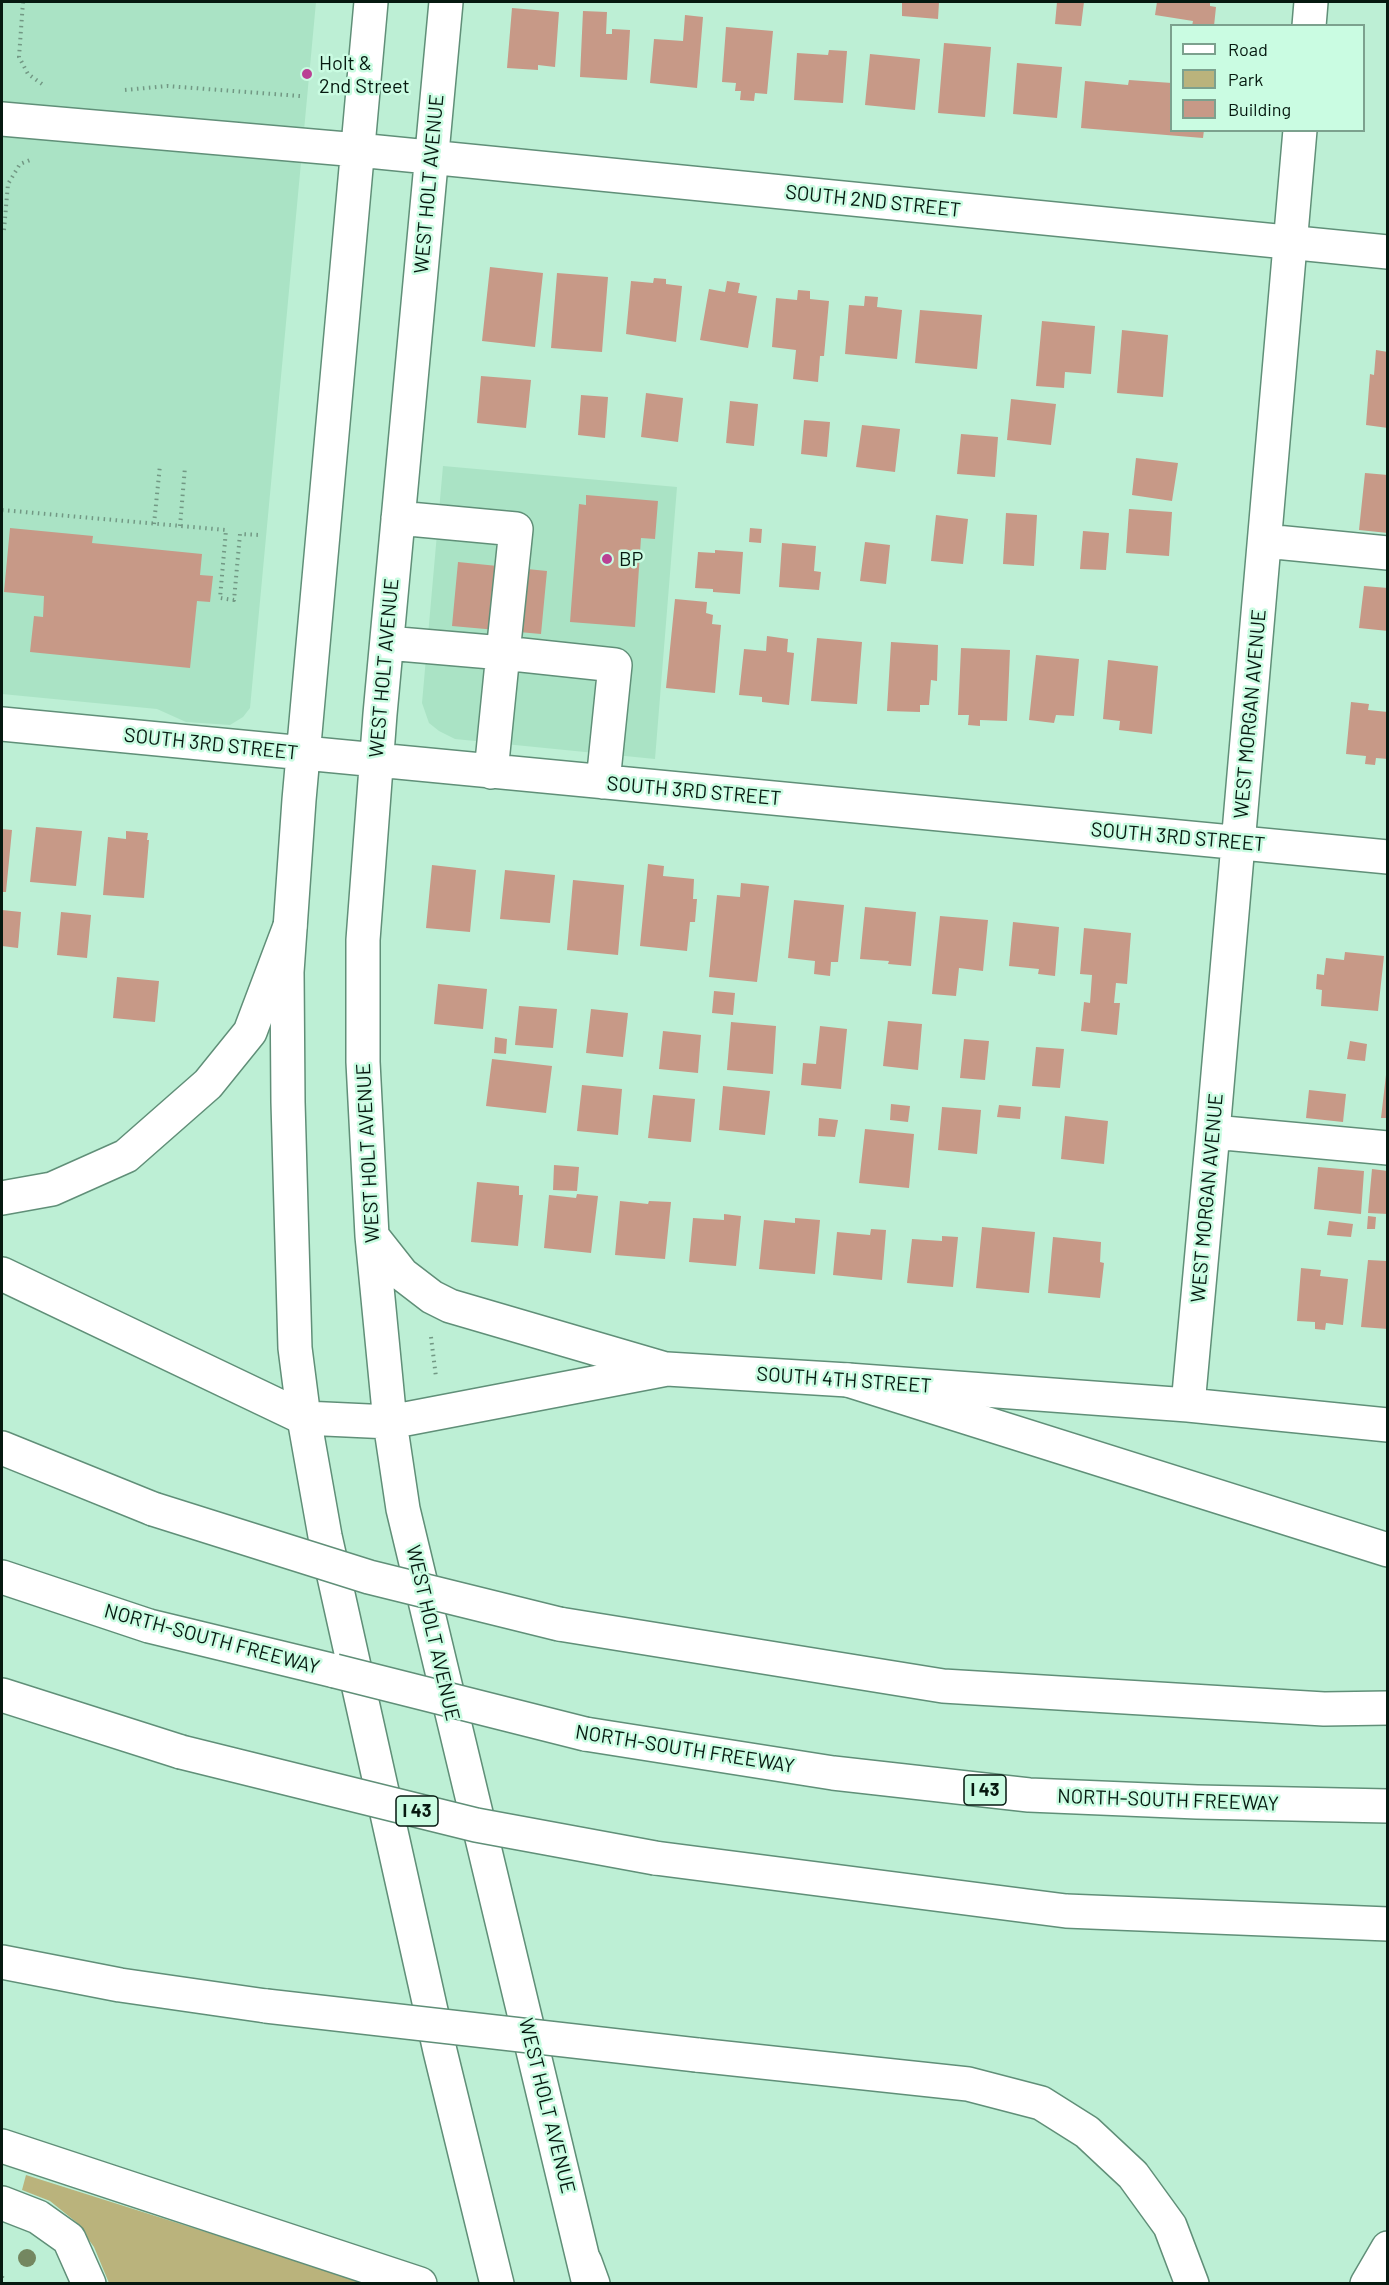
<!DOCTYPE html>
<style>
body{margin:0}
#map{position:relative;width:1389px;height:2285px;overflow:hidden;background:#bdefd5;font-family:Barlow,sans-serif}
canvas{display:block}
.frame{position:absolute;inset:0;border:3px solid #061910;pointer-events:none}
.legend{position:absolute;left:1170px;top:24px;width:195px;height:108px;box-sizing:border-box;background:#cafce2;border:2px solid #7ca18e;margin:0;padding:8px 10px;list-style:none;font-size:18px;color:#061910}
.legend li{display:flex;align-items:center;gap:12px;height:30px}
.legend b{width:30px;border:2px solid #7ca18e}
</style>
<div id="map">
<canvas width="1389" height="2285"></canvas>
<div class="frame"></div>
<ul class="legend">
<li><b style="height:8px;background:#fff"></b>Road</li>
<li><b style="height:16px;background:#bab37c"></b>Park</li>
<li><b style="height:16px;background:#c79987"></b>Building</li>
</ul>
</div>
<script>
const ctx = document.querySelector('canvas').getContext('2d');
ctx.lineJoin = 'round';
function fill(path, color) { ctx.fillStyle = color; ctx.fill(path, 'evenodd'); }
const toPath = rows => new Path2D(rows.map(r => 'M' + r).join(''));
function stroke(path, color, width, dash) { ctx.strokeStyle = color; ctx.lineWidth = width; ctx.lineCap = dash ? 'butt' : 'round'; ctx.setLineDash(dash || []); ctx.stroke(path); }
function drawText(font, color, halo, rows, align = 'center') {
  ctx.font = font + ' Barlow,sans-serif'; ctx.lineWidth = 5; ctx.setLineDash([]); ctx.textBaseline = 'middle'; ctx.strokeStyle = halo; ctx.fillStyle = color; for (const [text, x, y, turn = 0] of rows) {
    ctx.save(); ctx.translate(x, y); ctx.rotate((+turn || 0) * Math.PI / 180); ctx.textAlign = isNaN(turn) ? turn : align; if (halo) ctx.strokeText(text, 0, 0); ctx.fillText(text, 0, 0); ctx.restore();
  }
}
fill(toPath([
 [2,2,316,2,250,708,243,717,230,725,186,722,157,709,2,694],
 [443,466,677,487,655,759,455,739,439,731,429,723,422,703]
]), '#aae3c5');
fill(toPath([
 [26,2175,367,2283,109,2283,94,2247,76,2222,50,2201,22,2190]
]), '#bab37c');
fill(toPath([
 [902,2,939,2,938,19,902,16],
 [1057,2,1084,2,1081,26,1055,24],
 [1157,2,1210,2,1210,6,1216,7,1214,26,1192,26,1193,21,1155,15],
 [512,8,559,12,555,67,538,65,538,70,507,68],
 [583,11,607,12,606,34,612,34,612,29,630,30,627,80,580,77],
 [685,15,703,17,697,88,650,83,654,39,683,41],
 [726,27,773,31,767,94,755,93,754,101,740,100,741,91,735,91,736,83,722,82],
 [944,43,991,47,985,117,938,113],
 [829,50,847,51,843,103,794,100,797,53,828,55],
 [870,54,920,59,915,110,865,105],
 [1017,63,1062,67,1057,118,1013,114],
 [1129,80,1172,83,1172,130,1204,130,1203,138,1081,128,1085,81,1128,85],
 [490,267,543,273,535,347,482,341],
 [557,273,608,277,602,352,551,348],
 [654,278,666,279,666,284,682,286,676,342,626,334,631,281,653,283],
 [727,281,740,283,738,293,757,296,748,348,700,340,709,289,725,292],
 [798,290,810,291,810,299,829,301,824,356,820,356,818,382,793,379,796,350,772,347,776,298,797,300],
 [865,296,878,297,877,307,902,310,897,359,845,354,849,305,864,306],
 [920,310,982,315,977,369,915,363],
 [1042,321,1095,326,1091,374,1065,372,1064,388,1036,386],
 [1122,330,1168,335,1163,397,1117,393],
 [1376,350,1388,352,1388,428,1366,425,1370,374,1374,375],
 [481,376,531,380,526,428,477,423],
 [646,393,683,398,678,442,641,437],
 [581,395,608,397,605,438,578,435],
 [1011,399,1056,404,1051,445,1007,440],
 [730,401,758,404,754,446,726,443],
 [804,420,830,422,827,457,801,454],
 [862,425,900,429,895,472,856,467],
 [961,434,998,437,995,477,957,474],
 [1136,458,1178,463,1172,501,1132,495],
 [1365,473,1388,475,1388,533,1359,530],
 [586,495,658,501,655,539,641,538,635,627,570,622,579,504,586,505],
 [1129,509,1172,512,1169,556,1126,553],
 [1006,513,1037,515,1034,566,1003,564],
 [936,515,968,519,963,564,931,561],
 [10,528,93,536,92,543,202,554,200,575,213,576,210,602,197,601,190,668,30,652,34,616,43,617,44,596,4,592],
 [750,528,762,529,761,543,749,542],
 [1083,531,1109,533,1106,570,1080,569],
 [865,542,890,545,886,584,860,581],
 [782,543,816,546,814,571,821,572,819,590,779,587],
 [715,550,743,552,740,594,713,592,713,589,695,588,698,552,715,553],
 [458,562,547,571,541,634,452,626],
 [1364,586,1388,588,1388,631,1359,628],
 [675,599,707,602,706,613,713,615,712,624,721,625,715,693,666,688],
 [767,636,788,639,787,652,794,653,789,705,762,702,762,697,739,695,744,649,766,651],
 [817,638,862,642,857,704,811,701],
 [891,642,938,645,937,681,931,680,929,705,920,705,920,712,887,711],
 [961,648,1010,650,1007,721,980,720,980,726,968,725,969,715,958,715],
 [1036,655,1079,659,1074,716,1056,715,1054,723,1029,720],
 [1108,660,1158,666,1152,734,1119,730,1120,721,1103,719],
 [1351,702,1369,704,1368,710,1388,712,1388,759,1376,758,1375,765,1365,764,1366,756,1346,754],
 [36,827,82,831,76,886,30,882],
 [2,829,12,830,6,892,2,892],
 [126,831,148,833,147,840,149,840,144,898,103,895,108,837,126,839],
 [648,864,664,866,663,876,694,879,693,899,697,899,695,922,690,922,687,951,640,946],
 [432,865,476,870,470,932,426,928],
 [505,870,555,875,550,923,500,919],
 [573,880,624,885,618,955,567,950],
 [741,883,769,886,757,982,709,977,717,895,740,897],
 [794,900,844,905,838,962,831,962,830,976,814,974,815,961,788,958],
 [865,907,916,912,911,966,888,964,889,961,860,959],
 [2,910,21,912,18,948,2,946],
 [61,912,91,915,87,958,57,955],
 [940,916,988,920,983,971,959,968,956,996,932,994],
 [1013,922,1059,927,1055,976,1038,974,1039,969,1009,966],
 [1084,928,1131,933,1127,984,1116,983,1114,1003,1120,1003,1117,1035,1081,1031,1084,1002,1090,1003,1092,975,1080,974],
 [1345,952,1384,956,1378,1011,1321,1006,1322,990,1316,989,1317,974,1324,975,1326,958,1344,960],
 [117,977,159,981,155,1022,113,1018],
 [438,984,487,989,483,1029,434,1024],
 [714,991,735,993,733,1015,712,1013],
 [519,1006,557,1009,553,1048,515,1045],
 [591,1009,628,1013,623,1057,586,1053],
 [888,1021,922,1024,918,1070,883,1066],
 [731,1022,776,1026,773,1074,727,1070],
 [820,1026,847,1029,841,1089,801,1085,803,1063,816,1064],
 [663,1031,701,1035,698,1073,659,1069],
 [495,1037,507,1039,506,1054,494,1053],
 [964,1039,989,1041,985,1080,960,1078],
 [1350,1041,1367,1044,1365,1061,1347,1059],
 [1036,1047,1064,1049,1060,1088,1032,1086],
 [492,1059,552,1066,546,1113,486,1106],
 [1386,1075,1388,1075,1388,1118,1381,1118],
 [582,1085,622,1089,618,1135,577,1131],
 [723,1086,770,1091,765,1135,719,1130],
 [1309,1090,1346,1094,1343,1122,1306,1118],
 [653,1095,695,1099,691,1142,648,1138],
 [891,1104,910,1106,908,1122,890,1120],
 [999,1105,1021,1107,1020,1119,997,1117],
 [942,1107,981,1110,977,1154,938,1150],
 [1065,1116,1108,1121,1104,1164,1061,1159],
 [819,1118,838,1120,835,1137,818,1136],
 [865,1129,914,1134,909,1188,859,1183],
 [554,1165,579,1167,577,1191,553,1190],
 [1318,1167,1364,1171,1361,1214,1314,1209],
 [1372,1169,1388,1171,1388,1214,1368,1213],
 [477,1182,519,1186,519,1195,523,1195,518,1246,471,1242],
 [577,1194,598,1196,591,1253,544,1248,549,1195,576,1198],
 [620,1201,648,1204,649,1201,671,1202,665,1259,615,1255],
 [724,1214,741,1216,736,1266,689,1262,693,1218,724,1220],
 [1368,1216,1376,1217,1375,1229,1367,1229],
 [795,1218,820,1220,815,1274,759,1269,764,1220,795,1223],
 [1329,1221,1353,1224,1351,1237,1327,1235],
 [982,1227,1035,1232,1029,1293,976,1288],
 [871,1229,886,1230,882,1280,833,1275,837,1232,870,1235],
 [942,1236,958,1237,953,1287,907,1283,912,1239,942,1241],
 [1053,1237,1101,1242,1100,1262,1104,1263,1100,1298,1048,1293],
 [1368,1260,1388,1261,1388,1329,1361,1327],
 [1301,1268,1321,1270,1320,1276,1348,1279,1343,1325,1326,1323,1325,1330,1315,1329,1315,1322,1297,1321]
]), '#c79987');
const minor = toPath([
 [371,2,299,800,287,972,288,1102,295,1348,304,1418,325,1536,440,2051,497,2284],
 [446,2,380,714,363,940,363,1062,372,1236,390,1422,403,1509,589,2284],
 [1309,26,1311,2],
 [2,119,358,150,1388,252],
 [1265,541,1388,553],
 [387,643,503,653,516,529,398,518],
 [2,724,1388,857],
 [491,772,503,653,615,665,603,782],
 [1213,1132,1388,1148],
 [372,1236,402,1274,432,1297,450,1306,662,1368],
 [1188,1405,1213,1132,1300,130],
 [304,1418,390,1422,667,1369,848,1380,1188,1405,1388,1425],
 [2,2203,38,2217,69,2239,89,2284]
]);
const highway = toPath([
 [2,1198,52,1189,126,1156,208,1084,250,1032,290,926],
 [2,1274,304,1418],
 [848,1380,1388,1550],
 [2,1448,153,1509],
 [2,1577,149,1626,335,1671],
 [559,1624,943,1686,1324,1709,1388,1708],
 [2,1695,181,1752],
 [585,1734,833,1773,1029,1795,1197,1802,1388,1806],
 [655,1858,1066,1911,1388,1924],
 [2,1962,120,1985,266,2006],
 [697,2055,968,2084,1041,2103,1087,2132,1133,2175,1170,2226,1192,2284],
 [2,2146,420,2284],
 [585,2262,593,2284],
 [1367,2284,1388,2248]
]);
stroke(minor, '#608f78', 36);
stroke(highway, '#608f78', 36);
stroke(toPath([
 [23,2,19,57,28,74,42,84],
 [125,90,167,86,300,96],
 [4,230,8,184,20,164,30,160],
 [2,510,226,530,220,598,234,600,240,534,260,535],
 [154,524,160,465],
 [180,526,185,467],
 [431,1337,436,1377],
 [2,2277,5,2272]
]), '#729884', 4, [1.5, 4.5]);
stroke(minor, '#fff', 33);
stroke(highway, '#fff', 33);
const highwayBridge = toPath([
 [153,1509,369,1577,559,1624],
 [335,1671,585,1734],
 [181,1752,476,1825,655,1858],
 [266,2006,697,2055]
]);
stroke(highwayBridge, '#608f78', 36, []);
stroke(highwayBridge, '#fff', 33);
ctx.fillStyle = '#748760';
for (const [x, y] of [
 [27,2258]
]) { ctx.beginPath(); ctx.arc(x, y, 9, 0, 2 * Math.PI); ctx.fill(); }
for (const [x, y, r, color] of [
 [307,74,6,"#ba4194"],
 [607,559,6,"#ba4194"]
]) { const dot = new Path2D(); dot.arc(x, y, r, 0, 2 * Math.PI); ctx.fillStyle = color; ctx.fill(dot); stroke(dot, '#cafce2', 2); }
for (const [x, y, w] of [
 [985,1790,42],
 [417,1811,42]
]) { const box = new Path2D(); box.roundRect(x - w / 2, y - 15, w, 30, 4.5); ctx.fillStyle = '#cafce2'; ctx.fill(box); stroke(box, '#061910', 1.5); }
drawText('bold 18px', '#061910', null, [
 ["I 43",985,1790],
 ["I 43",417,1811]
]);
drawText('20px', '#061910', '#cafce2', [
 ["Holt &",319,63],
 ["2nd Street",319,86],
 ["BP",619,559]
], 'left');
drawText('20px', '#061910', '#cafce2', [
 ["WEST HOLT AVENUE",429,184,-85],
 ["SOUTH 2ND STREET",873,201,6],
 ["WEST HOLT AVENUE",384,668,-85],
 ["WEST MORGAN AVENUE",1250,714,-85],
 ["SOUTH 3RD STREET",211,744,6],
 ["SOUTH 3RD STREET",694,791,5],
 ["SOUTH 3RD STREET",1178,837,5],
 ["WEST HOLT AVENUE",368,1153,-93],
 ["WEST MORGAN AVENUE",1207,1198,-85],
 ["SOUTH 4TH STREET",844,1380,4],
 ["WEST HOLT AVENUE",433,1633,77],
 ["NORTH-SOUTH FREEWAY",212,1639,15],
 ["NORTH-SOUTH FREEWAY",685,1749,9],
 ["NORTH-SOUTH FREEWAY",1168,1800,2],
 ["WEST HOLT AVENUE",547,2106,76]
]);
</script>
